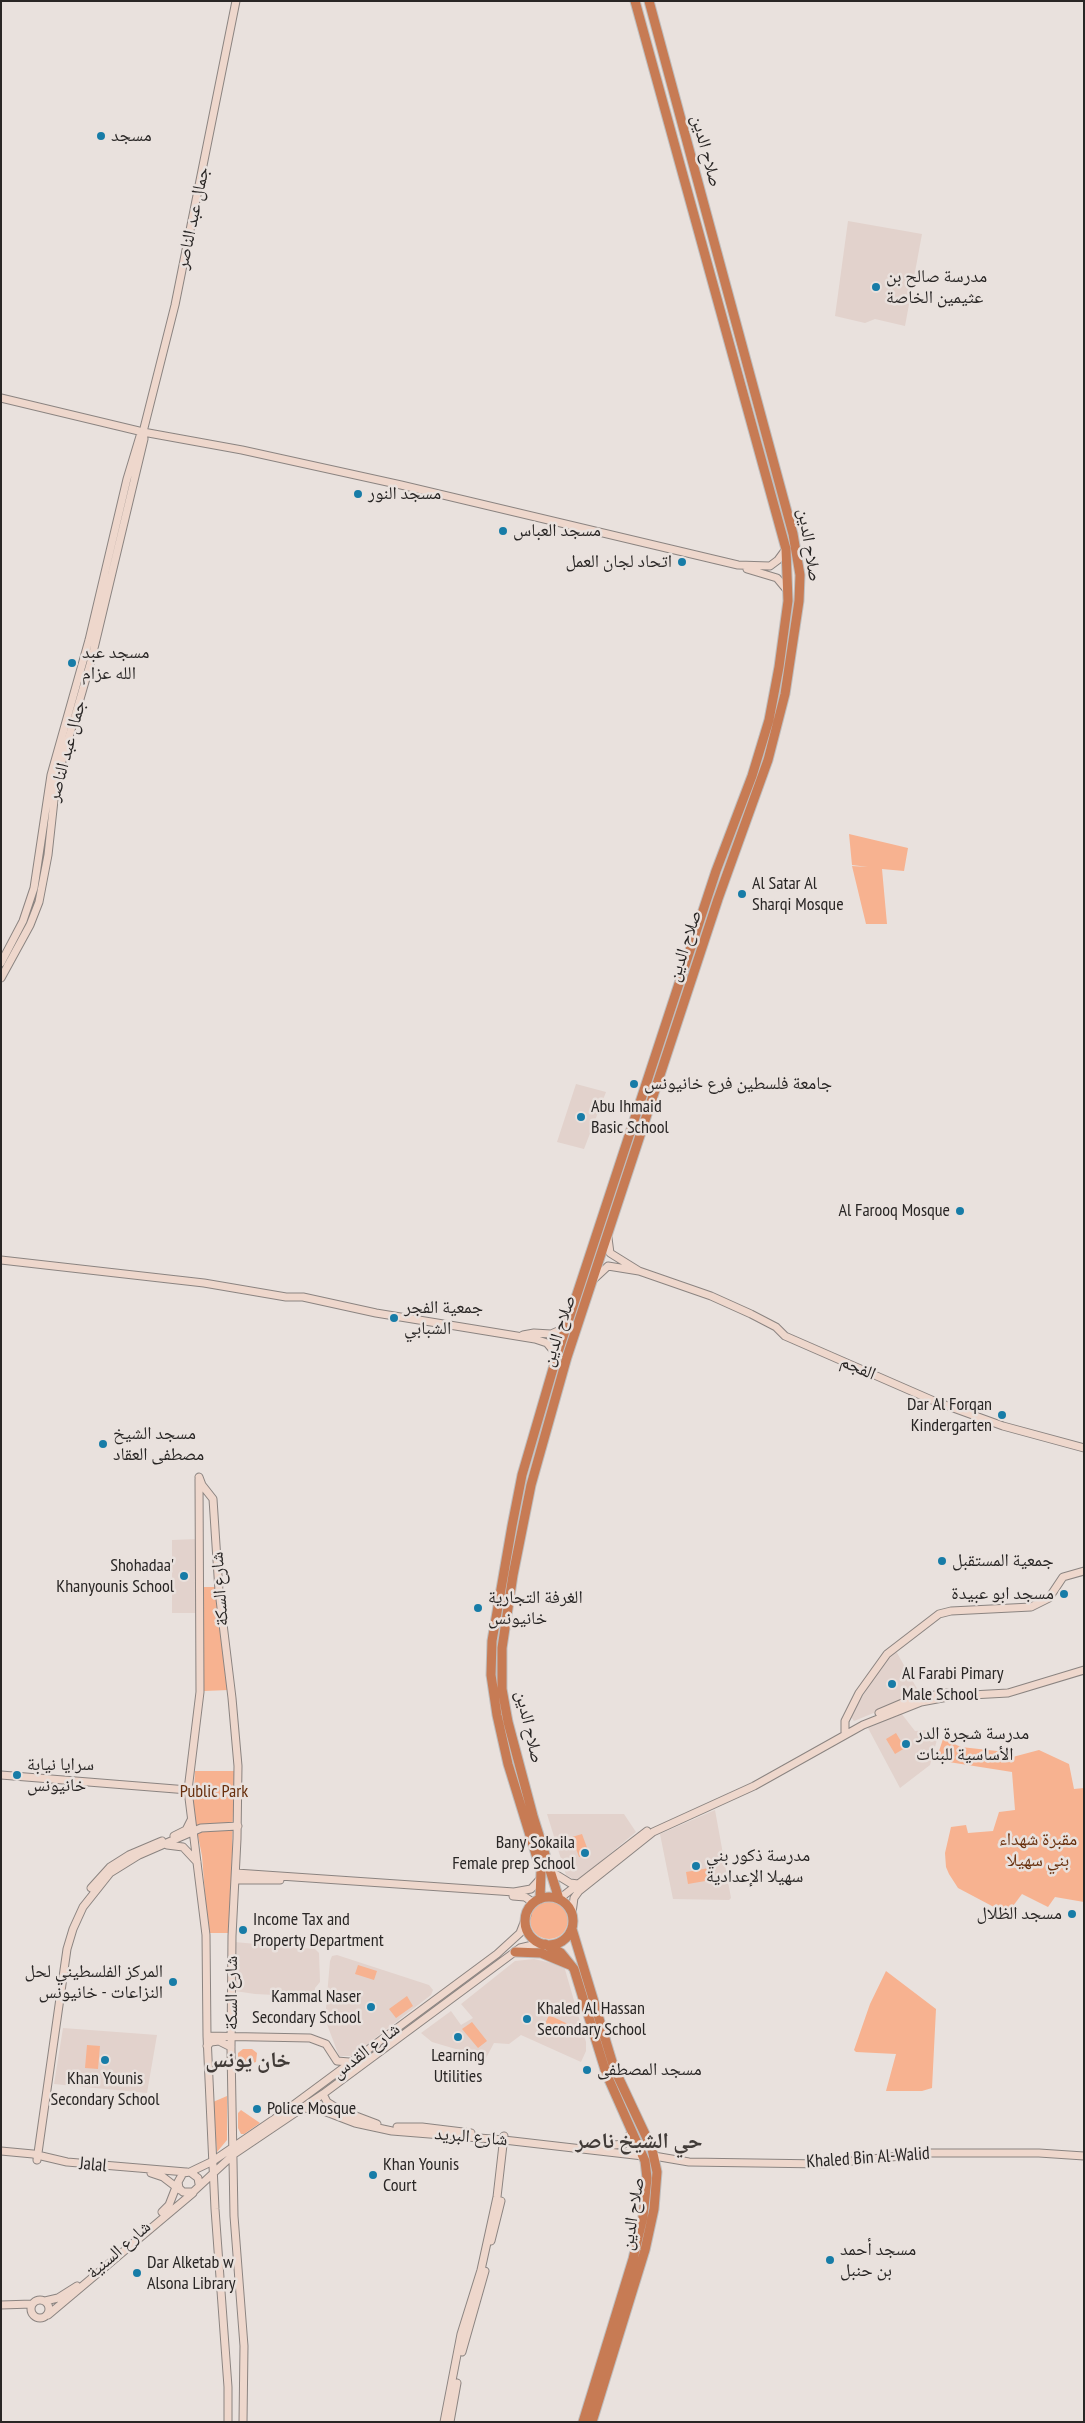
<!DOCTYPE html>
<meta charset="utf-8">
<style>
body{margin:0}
#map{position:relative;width:1085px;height:2423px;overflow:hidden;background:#e9e1dd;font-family:"PT Sans Narrow",sans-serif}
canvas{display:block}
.frame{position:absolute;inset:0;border:2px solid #292625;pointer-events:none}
</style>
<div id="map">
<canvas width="1085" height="2423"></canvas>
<div class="frame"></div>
</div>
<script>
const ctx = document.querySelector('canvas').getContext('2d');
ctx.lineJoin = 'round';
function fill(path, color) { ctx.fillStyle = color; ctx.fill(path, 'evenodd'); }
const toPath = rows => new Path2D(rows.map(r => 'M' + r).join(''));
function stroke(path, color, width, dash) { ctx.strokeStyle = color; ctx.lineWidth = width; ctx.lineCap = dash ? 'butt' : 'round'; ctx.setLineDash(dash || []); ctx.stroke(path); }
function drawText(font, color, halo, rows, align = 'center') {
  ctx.font = font + ' "PT Sans Narrow","Noto Naskh Arabic",sans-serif'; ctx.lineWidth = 5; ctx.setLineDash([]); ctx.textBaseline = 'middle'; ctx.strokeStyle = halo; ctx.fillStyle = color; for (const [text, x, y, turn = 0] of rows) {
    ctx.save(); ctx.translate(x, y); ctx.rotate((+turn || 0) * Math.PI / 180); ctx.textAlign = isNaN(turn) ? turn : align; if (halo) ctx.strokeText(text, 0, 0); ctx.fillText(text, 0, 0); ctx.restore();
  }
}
fill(toPath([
 [848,221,922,234,905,326,875,319,865,323,835,316],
 [576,1084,606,1092,584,1149,557,1142],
 [197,1539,197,1613,172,1613,172,1540],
 [896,1651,920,1694,854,1721,851,1717,875,1674,885,1659],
 [901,1713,915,1731,940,1729,930,1765,900,1788,868,1728],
 [715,1810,731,1898,729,1900,673,1899,660,1834],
 [547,1814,624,1814,636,1832,577,1881,566,1875],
 [234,1942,315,1949,319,1953,320,1982,315,1988,314,1997,255,1994,235,1991],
 [337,1955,429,1985,433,1990,431,1995,352,2056,339,2056,325,2019,330,1961,332,1956],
 [534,1959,564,1966,586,2042,586,2051,581,2062,521,2035,509,2044,494,2043,486,2058,432,2042,421,2033,451,2011,461,2025,473,2018,461,2004,515,1961],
 [63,2028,157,2035,147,2093,54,2084]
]), '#e2d2cc');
fill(toPath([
 [849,834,908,848,904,871,882,869,887,924,866,924,852,866,868,867,852,865],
 [200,1587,217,1587,229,1690,204,1691],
 [896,1733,905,1748,895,1754,886,1739],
 [943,1739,961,1747,1006,1752,1009,1758,1039,1750,1069,1764,1074,1789,1084,1788,1084,1902,1055,1897,1048,1907,1022,1894,1007,1914,958,1888,949,1874,946,1867,945,1853,951,1827,966,1825,968,1833,993,1831,999,1812,1015,1810,1012,1772,936,1760],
 [195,1771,234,1771,230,1933,208,1933,202,1856,193,1810],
 [582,1834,589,1853,579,1857,572,1837],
 [709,1868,711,1880,688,1884,686,1872],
 '530 1920a19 19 0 1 1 38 0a19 19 0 1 1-38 0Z',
 [358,1965,377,1971,374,1980,355,1974],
 [886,1971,936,2009,932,2088,922,2091,886,2091,896,2054,856,2052,854,2050,870,2004],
 [407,1996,413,2006,396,2018,389,2009],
 [549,2015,570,2025,565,2036,544,2026],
 [472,2022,487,2041,478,2048,462,2029],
 [87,2045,100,2046,98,2069,85,2068],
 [252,2049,257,2053,256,2062,249,2064,248,2070,238,2069,238,2053,243,2049],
 [227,2096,227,2140,217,2152,213,2102],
 [241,2110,260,2123,244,2134,241,2134,238,2128,238,2113]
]), '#f7b290');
const secondary = toPath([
 [1,398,143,432,242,450,401,485,738,565,770,566,778,560,786,549],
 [747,569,777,578,787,590],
 [1,963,23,921,34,888,51,775,89,640,127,479,140,436,143,432,175,305,236,1],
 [1,978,30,925,39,902,48,855,56,782,91,661,144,439,143,432],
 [608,1238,610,1253,639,1271],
 [1,1260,204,1283,286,1297,303,1297,376,1313,535,1339,547,1343,557,1355],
 [594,1279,608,1266,639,1271,711,1296,751,1314,776,1327,785,1336,934,1401,1003,1426,1084,1448],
 [523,1335,534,1333,551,1334,567,1327],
 [199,1477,202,1485,213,1499,219,1591,232,1698,238,1766,237,1839,232,1936,231,2049,234,2216,244,2346,243,2422],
 [199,1479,200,1692,188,1790,206,1935,207,2036,215,2209,228,2387,228,2422],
 [879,1713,912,1699,947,1693],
 [845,1732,845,1721,859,1693,887,1654,939,1614,951,1611,1031,1607,1049,1598,1063,1577,1084,1571],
 [1,1775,188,1790],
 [174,1836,186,1830,191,1820],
 [167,1845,183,1847,197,1862],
 [552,1872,570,1883,578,1884],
 [236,1873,514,1892,531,1889,541,1878],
 [235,1880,280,1880],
 [91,1888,110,1867,129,1855,162,1841],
 [513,1896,525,1897,534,1903],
 [559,1899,647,1831],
 [572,1913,574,1898,579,1891,653,1832,754,1786,863,1725,921,1702,953,1696,1008,1693,1084,1670],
 [207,2036,310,2038,326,2044,337,2061,349,2062],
 [207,2046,211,2042,219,2041,231,2047],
 [323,2094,327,2102,340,2110,377,2124],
 [303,2108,321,2110,355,2123,392,2131,504,2140,643,2156],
 [397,2127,422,2127,471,2133],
 [604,2146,624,2144,629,2138,631,2130],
 [1,2151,33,2154,67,2162,186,2172],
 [654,2156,689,2162,823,2164,930,2153,1039,2153,1084,2156],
 [37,2160,67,1949,73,1929,83,1907,110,1873,139,1855,201,1828,238,1826],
 [190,2172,213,2161,273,2120,497,1954,520,1933,527,1915],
 [151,2173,163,2177,180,2190],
 [199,2184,198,2178,190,2172,183,2173,178,2182,179,2188,183,2192,193,2192,234,2154,323,2094,520,1948,541,1943],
 [162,2212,169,2205,178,2182],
 [491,2241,501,2201],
 '31 2309a9 9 0 1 1 18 0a9 9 0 1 1-18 0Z',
 [45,2301,58,2298,77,2286],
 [1,2305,32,2304],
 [48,2315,193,2193],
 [462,2352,485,2271],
 [444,2422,461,2334,481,2270,497,2197,504,2136],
 [450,2422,457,2383]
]);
const highway = toPath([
 '525 1921a24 24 0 1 1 48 0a24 24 0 1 1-48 0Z',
 [540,1899,541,1871,508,1764,497,1715,491,1675,492,1641,512,1526,522,1475,557,1355,716,871,752,776,769,720,779,667,788,601,786,549,635,1],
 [559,1899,533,1816,508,1722,502,1689,502,1648,513,1575,531,1485,567,1357,718,899,768,760,785,694,799,601,800,575,793,534,649,1],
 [572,1929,614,2068,652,2149,657,2172,654,2209,645,2250,592,2422],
 [545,1944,561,1953,574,1969,606,2073,645,2161,647,2178,643,2217,633,2259,583,2422],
 [515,1952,541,1953,570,1965]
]);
stroke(secondary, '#8b8481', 9);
stroke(highway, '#bfbebe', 11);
stroke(secondary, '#eed7cc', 7);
stroke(highway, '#c77b54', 9);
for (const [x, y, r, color] of [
 [101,136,5,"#177ca7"],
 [876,287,5,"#177ca7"],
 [358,494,5,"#177ca7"],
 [503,531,5,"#177ca7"],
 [682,562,5,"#177ca7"],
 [72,663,5,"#177ca7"],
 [742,894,5,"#177ca7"],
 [634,1084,5,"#177ca7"],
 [581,1117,5,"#177ca7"],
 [960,1211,5,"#177ca7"],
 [394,1318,5,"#177ca7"],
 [1002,1415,5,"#177ca7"],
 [103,1444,5,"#177ca7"],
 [942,1561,5,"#177ca7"],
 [184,1576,5,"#177ca7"],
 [1064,1594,5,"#177ca7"],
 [478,1608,5,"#177ca7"],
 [892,1684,5,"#177ca7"],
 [906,1744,5,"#177ca7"],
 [17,1775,5,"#177ca7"],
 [585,1853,5,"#177ca7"],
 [696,1866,5,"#177ca7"],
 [1072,1914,5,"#177ca7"],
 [243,1930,5,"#177ca7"],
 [173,1982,5,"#177ca7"],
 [371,2007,5,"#177ca7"],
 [527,2019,5,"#177ca7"],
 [458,2037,5,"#177ca7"],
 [105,2060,5,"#177ca7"],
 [587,2070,5,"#177ca7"],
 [257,2109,5,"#177ca7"],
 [373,2175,5,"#177ca7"],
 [830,2260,5,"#177ca7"],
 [137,2273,5,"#177ca7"]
]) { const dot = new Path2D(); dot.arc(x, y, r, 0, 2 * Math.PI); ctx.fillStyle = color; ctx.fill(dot); stroke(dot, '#e9e1dd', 2); }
drawText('18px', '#292625', '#e9e1dd', [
 ["مسجد",111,136],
 ["مدرسة صالح بن",886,277],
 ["عثيمين الخاصة",886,298],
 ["مسجد النور",368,494],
 ["مسجد العباس",513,531],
 ["اتحاد لجان العمل",672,562,"right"],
 ["مسجد عبد",82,653],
 ["الله عزام",82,674],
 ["Al Satar Al",752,884],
 ["Sharqi Mosque",752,905],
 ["جامعة فلسطين فرع خانيونس",644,1084],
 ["Abu Ihmaid",591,1107],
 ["Basic School",591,1128],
 ["Al Farooq Mosque",950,1211,"right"],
 ["جمعية الفجر",404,1308],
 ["الشبابي",404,1329],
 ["Dar Al Forqan",992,1405,"right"],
 ["Kindergarten",992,1426,"right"],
 ["مسجد الشيخ",113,1434],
 ["مصطفى العقاد",113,1455],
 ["جمعية المستقبل",952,1561],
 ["Shohadaa'",174,1566,"right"],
 ["Khanyounis School",174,1587,"right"],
 ["مسجد ابو عبيدة",1054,1594,"right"],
 ["الغرفة التجارية",488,1598],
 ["خانيونس",488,1619],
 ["Al Farabi Pimary",902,1674],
 ["Male School",902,1695],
 ["مدرسة شجرة الدر",916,1734],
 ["الأساسية للبنات",916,1755],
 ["سرايا نيابة",27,1765],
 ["خانيونس",27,1786],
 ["Bany Sokaila",575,1843,"right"],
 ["Female prep School",575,1864,"right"],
 ["مدرسة ذكور بني",706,1856],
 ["سهيلا الإعدادية",706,1877],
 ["مسجد الظلال",1062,1914,"right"],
 ["Income Tax and",253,1920],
 ["Property Department",253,1941],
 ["المركز الفلسطيني لحل",163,1972,"right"],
 ["النزاعات - خانيونس",163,1993,"right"],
 ["Kammal Naser",361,1997,"right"],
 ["Secondary School",361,2018,"right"],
 ["Khaled Al Hassan",537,2009],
 ["Secondary School",537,2030],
 ["Learning",458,2056,"center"],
 ["Utilities",458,2077,"center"],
 ["مسجد المصطفى",597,2070],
 ["Khan Younis",105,2079,"center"],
 ["Secondary School",105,2100,"center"],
 ["Police Mosque",267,2109],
 ["Khan Younis",383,2165],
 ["Court",383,2186],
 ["مسجد أحمد",840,2250],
 ["بن حنبل",840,2271],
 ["Dar Alketab w",147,2263],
 ["Alsona Library",147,2284]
], 'left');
drawText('18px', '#292625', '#e9e1dd', [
 ["صلاح الدين",706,151,75],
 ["جمال عبد الناصر",193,218,-78],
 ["صلاح الدين",809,545,81],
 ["جمال عبد الناصر",67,751,-75],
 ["صلاح الدين",685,946,-72],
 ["صلاح الدين",559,1331,-72],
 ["الفجم",858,1368,23],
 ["شارع السكة",220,1589,-94],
 ["صلاح الدين",529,1727,77],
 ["شارع السكة",232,1993,-90],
 ["شارع القدس",366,2051,-37],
 ["شارع البريد",471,2137,5],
 ["Khaled Bin Al-Walid",868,2158,-4],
 ["Jalal",93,2165,5],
 ["صلاح الدين",633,2214,-81],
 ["شارع السنية",119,2250,-41]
]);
drawText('18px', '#68300e', '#e9e1dd', [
 ["Public Park",214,1792],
 ["مقبرة شهداء",1038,1840],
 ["بني سهيلا",1038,1861]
]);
drawText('bold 22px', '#413b38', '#e9e1dd', [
 ["خان يونس",248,2061],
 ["حي الشيخ ناصر",639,2142]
]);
</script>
